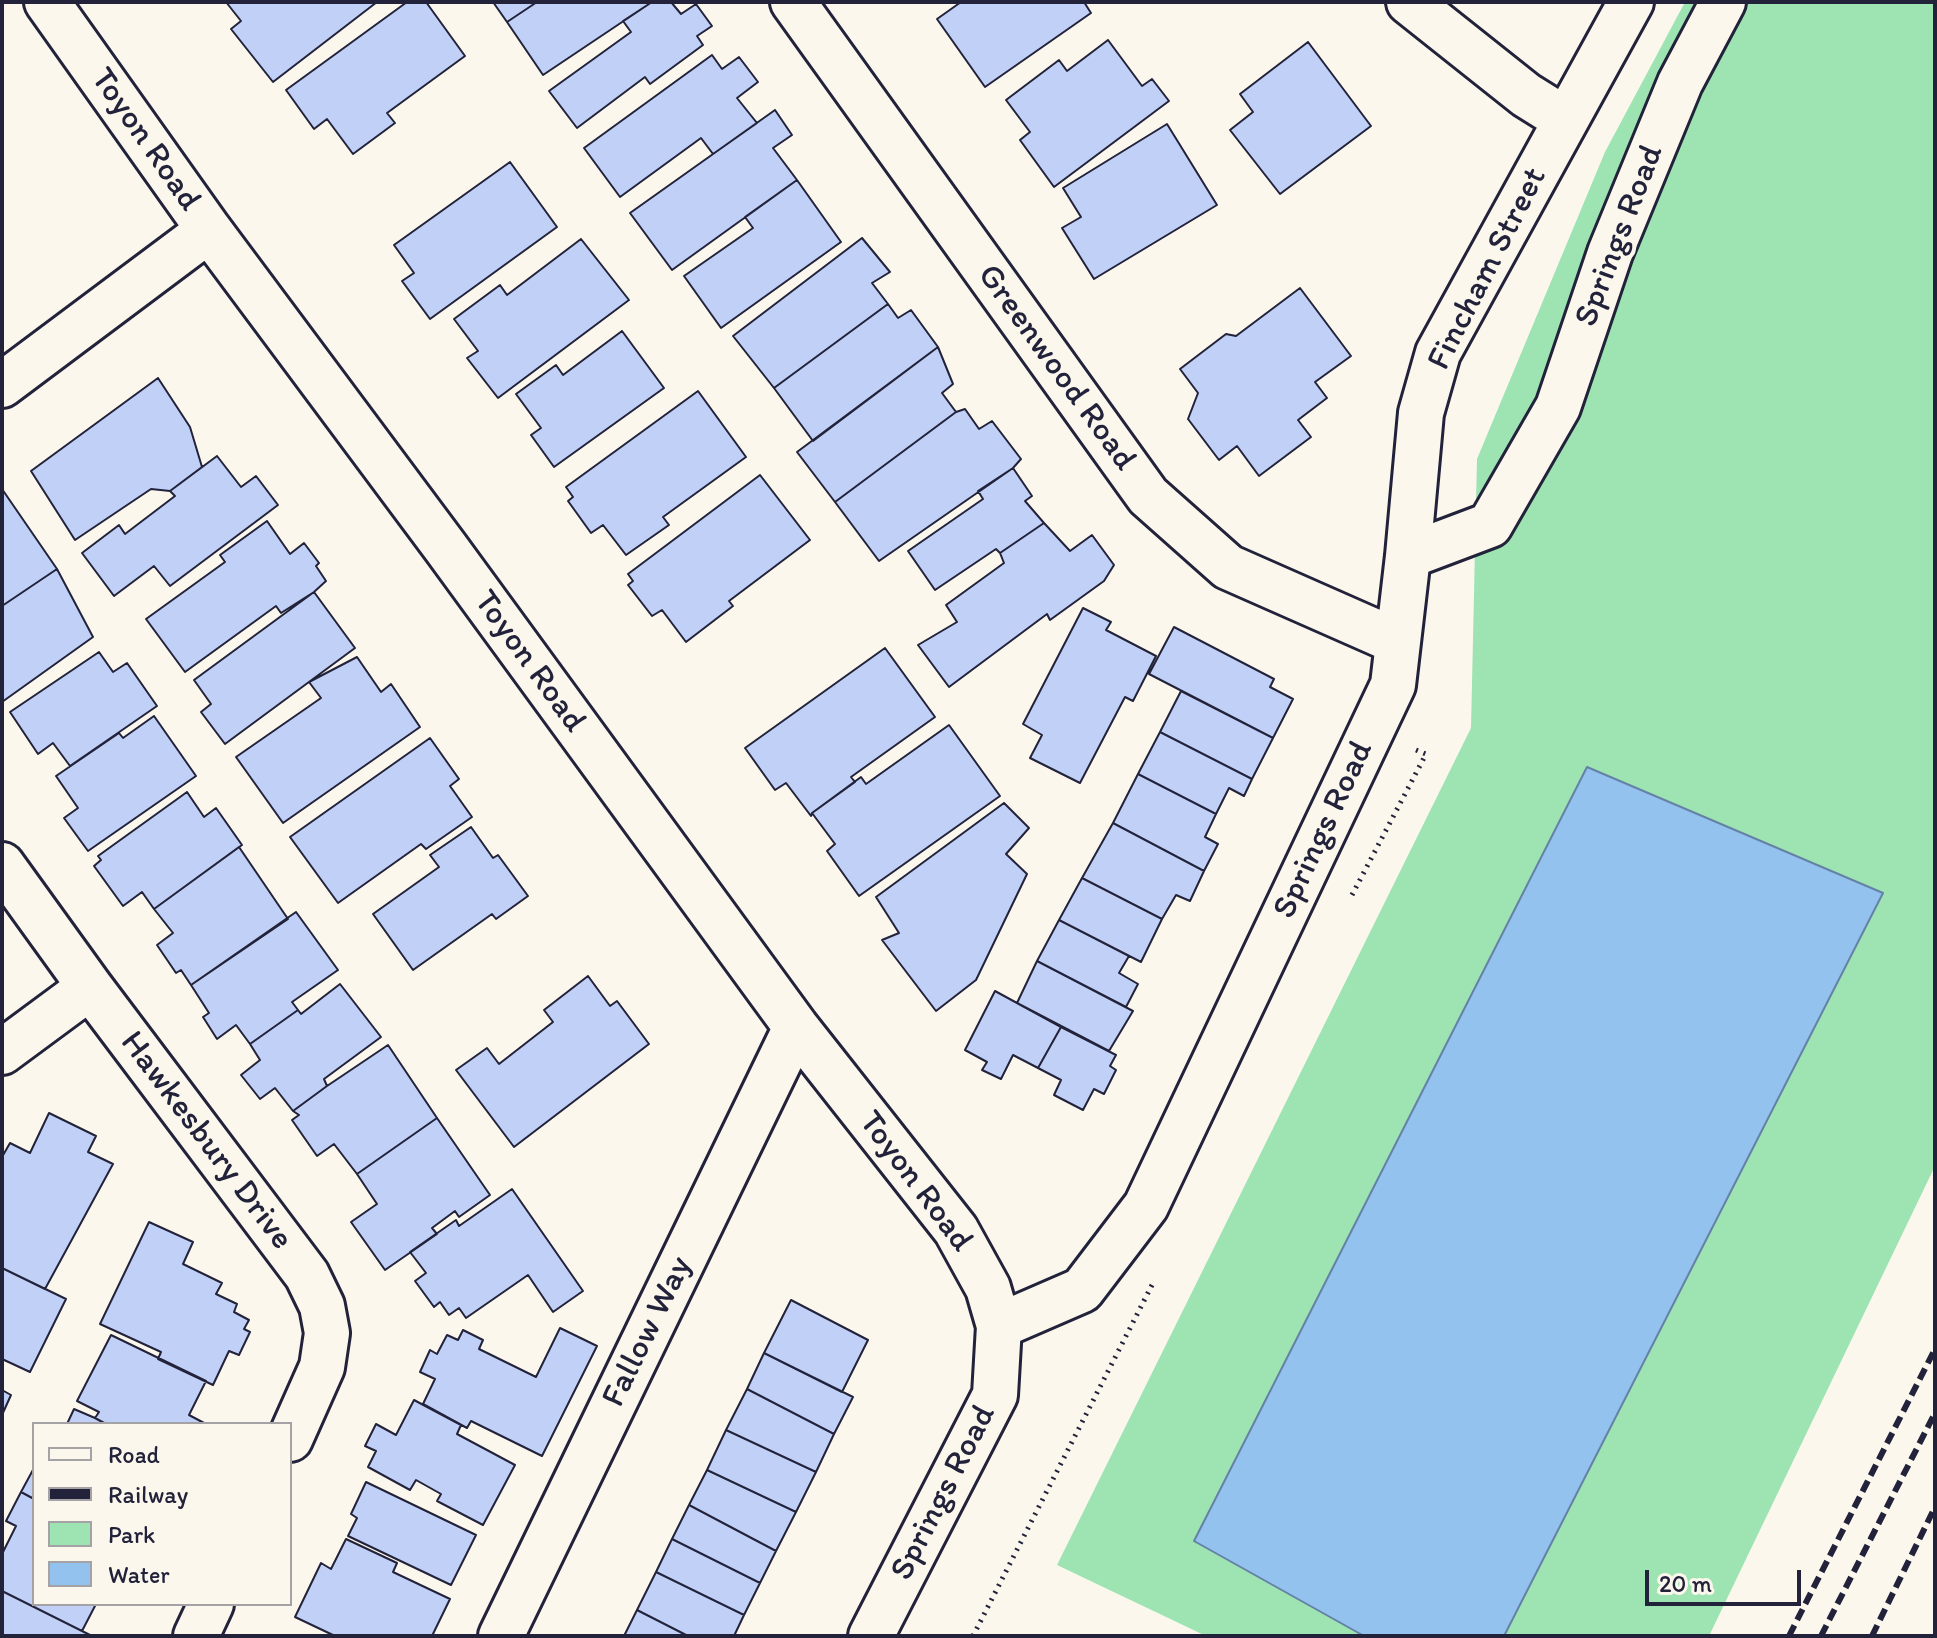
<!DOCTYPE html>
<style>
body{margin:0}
#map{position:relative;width:1937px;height:1638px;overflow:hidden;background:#fbf7ec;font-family:Itim,sans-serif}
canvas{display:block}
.frame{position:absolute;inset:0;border:4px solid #22223b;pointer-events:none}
.legend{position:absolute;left:32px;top:1422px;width:260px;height:184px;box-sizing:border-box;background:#fbf7ec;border:2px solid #a4a2a5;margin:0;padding:10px 14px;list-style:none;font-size:24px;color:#22223b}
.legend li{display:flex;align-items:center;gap:16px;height:40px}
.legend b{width:40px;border:2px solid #a4a2a5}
.scale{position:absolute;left:1645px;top:1570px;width:156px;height:36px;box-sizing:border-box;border:4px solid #22223b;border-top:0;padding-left:10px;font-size:24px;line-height:28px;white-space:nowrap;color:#22223b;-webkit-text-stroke:6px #fbf7ec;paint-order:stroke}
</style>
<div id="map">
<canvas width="1937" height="1638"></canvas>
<div class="frame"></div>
<ul class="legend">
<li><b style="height:10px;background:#fbf7ec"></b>Road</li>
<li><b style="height:10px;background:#22223b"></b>Railway</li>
<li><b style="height:22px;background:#9de4b2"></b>Park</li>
<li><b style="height:22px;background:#92c2ed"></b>Water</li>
</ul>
<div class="scale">20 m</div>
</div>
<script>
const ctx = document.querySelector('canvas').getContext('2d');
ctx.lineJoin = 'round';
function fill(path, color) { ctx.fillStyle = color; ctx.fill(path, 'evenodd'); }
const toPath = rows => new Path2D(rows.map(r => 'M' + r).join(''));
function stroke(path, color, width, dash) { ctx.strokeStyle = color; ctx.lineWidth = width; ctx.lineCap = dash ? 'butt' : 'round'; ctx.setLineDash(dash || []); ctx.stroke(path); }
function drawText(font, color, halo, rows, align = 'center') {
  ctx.font = font + ' Itim,sans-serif'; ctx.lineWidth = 8; ctx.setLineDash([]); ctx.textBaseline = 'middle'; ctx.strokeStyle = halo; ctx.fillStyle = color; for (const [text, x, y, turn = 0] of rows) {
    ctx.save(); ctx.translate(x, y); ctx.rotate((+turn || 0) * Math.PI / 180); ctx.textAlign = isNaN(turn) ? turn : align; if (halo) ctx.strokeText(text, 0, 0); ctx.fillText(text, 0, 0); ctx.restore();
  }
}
fill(toPath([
 [1685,2,1935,2,1935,1166,1709,1636,1206,1636,1057,1565,1471,728,1477,459,1605,152]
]), '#9de4b2');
const water = toPath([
 [1587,767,1883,893,1504,1636,1364,1636,1194,1541,1587,767]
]);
fill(water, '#92c2ed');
stroke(water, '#6582a6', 2);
const building = toPath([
 [226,2,377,2,273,82,231,29,241,21,226,2],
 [407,2,426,2,465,56,387,113,395,123,353,154,327,119,314,129,286,90,407,2],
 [493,2,537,2,507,22,493,2],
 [537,2,652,2,543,75,507,22,537,2],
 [652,2,671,2,681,14,696,4,712,26,697,36,703,45,650,84,645,77,577,128,549,91,631,32,623,21,652,2],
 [961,2,1084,2,1091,13,985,87,937,19,961,2],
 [1108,40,1142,86,1152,79,1169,101,1054,187,1020,140,1030,132,1006,100,1059,60,1067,71,1108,40],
 [1308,42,1371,126,1280,194,1230,130,1253,112,1240,94,1308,42],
 [712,55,722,69,739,57,758,82,737,98,757,123,713,154,701,138,620,197,584,148,712,55],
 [775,110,792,135,773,148,797,180,672,270,630,213,775,110],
 [1167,124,1217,205,1094,279,1062,228,1081,217,1063,188,1167,124],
 [510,162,557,227,430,319,402,281,414,273,394,245,510,162],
 [797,180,841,242,721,328,684,276,753,228,745,217,797,180],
 [862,238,890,272,872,283,888,304,774,388,733,336,862,238],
 [581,239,629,300,498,398,467,358,478,351,454,319,500,285,507,295,581,239],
 [1300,288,1351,356,1315,382,1327,398,1298,420,1311,437,1259,476,1237,446,1219,460,1188,419,1198,393,1180,369,1226,334,1236,336,1300,288],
 [888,304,898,318,911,310,938,347,813,441,774,388,888,304],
 [622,331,664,388,554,467,531,435,541,428,516,394,556,365,563,375,622,331],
 [938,347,953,384,942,393,956,412,835,502,797,452,938,347],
 [158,378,190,427,202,467,170,491,151,489,75,540,31,471,158,378],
 [698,391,746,457,663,517,669,525,626,555,603,525,591,533,568,501,573,497,566,487,698,391],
 [965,409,979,429,992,421,1021,459,1013,468,879,561,835,502,956,412,965,409],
 [217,456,241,487,256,476,278,505,170,586,154,566,114,596,82,553,119,525,125,534,175,496,170,491,217,456],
 [1013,468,1032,496,1025,501,1044,523,1000,553,996,549,935,590,908,551,983,499,978,491,1013,468],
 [760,475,810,540,729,601,733,606,686,642,662,610,652,616,628,585,633,581,628,574,760,475],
 [2,489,57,569,2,606,2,489],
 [267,521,290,554,304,543,319,563,316,566,326,581,314,592,281,613,276,606,185,672,146,619,225,562,220,555,267,521],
 [1044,523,1070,551,1092,535,1114,565,1104,581,1050,620,1047,614,949,687,918,645,957,622,946,605,1004,563,1000,553,1044,523],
 [57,569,93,637,2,702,2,606,57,569],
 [314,592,355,648,225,744,201,712,211,704,194,680,314,592],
 [1083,608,1111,622,1106,630,1156,656,1133,701,1125,697,1080,783,1030,758,1042,735,1023,724,1083,608],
 [1174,627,1274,679,1270,687,1293,699,1273,738,1149,674,1174,627],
 [885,648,935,717,851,777,855,782,812,813,811,816,786,783,775,790,745,748,885,648],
 [99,652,113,672,127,663,157,706,70,766,53,743,38,754,10,712,99,652],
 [357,657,381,692,391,684,420,727,283,823,236,757,321,698,309,682,357,657],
 [1181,691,1273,738,1252,779,1160,732,1181,691],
 [154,716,196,776,88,851,64,818,78,808,56,776,119,733,123,738,154,716],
 [949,725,1000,796,859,896,827,851,835,844,812,813,861,777,866,784,949,725],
 [1160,732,1252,779,1244,796,1229,788,1216,814,1138,774,1160,732],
 [430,738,459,779,450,786,472,817,426,849,421,844,338,903,290,837,430,738],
 [1138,774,1216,814,1205,837,1218,844,1204,871,1113,823,1138,774],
 [187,792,204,817,216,808,242,845,154,909,142,892,123,906,94,866,101,860,98,856,187,792],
 [1004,803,1029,828,1006,854,1027,874,976,980,936,1011,882,940,899,933,876,897,1004,803],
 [1113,823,1204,871,1190,901,1176,895,1162,919,1082,878,1113,823],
 [471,827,493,858,498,855,528,896,496,919,492,914,413,970,373,914,439,867,430,855,471,827],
 [239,847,288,919,191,985,181,970,176,973,157,945,173,933,154,909,239,847],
 [1082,878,1162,919,1141,962,1059,920,1082,878],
 [296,912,338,970,292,1002,298,1010,250,1044,236,1025,217,1039,203,1017,209,1013,191,985,296,912],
 [1059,920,1129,956,1119,973,1138,984,1126,1007,1037,961,1059,920],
 [1037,961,1133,1011,1109,1051,1017,1003,1037,961],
 [588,976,610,1006,617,1001,649,1044,514,1147,456,1070,487,1048,499,1064,553,1022,544,1010,588,976],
 [340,984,381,1037,324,1079,327,1086,293,1111,275,1088,260,1099,241,1075,260,1060,250,1044,298,1010,301,1014,340,984],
 [995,991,1061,1027,1038,1068,1013,1055,1001,1079,982,1070,987,1062,965,1050,995,991],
 [1061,1027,1116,1055,1110,1066,1116,1070,1104,1094,1094,1089,1083,1110,1054,1095,1061,1080,1038,1068,1061,1027],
 [388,1045,437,1118,357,1174,334,1144,317,1156,292,1120,299,1115,293,1111,327,1086,388,1045],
 [49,1113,96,1136,88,1152,113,1164,45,1289,2,1268,2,1157,10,1143,30,1153,49,1113],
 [437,1118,490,1195,459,1217,455,1211,432,1228,437,1234,385,1270,351,1222,377,1204,357,1174,437,1118],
 [512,1189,583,1291,553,1312,528,1275,466,1318,459,1308,449,1315,440,1302,434,1307,415,1281,426,1273,410,1252,456,1220,459,1226,512,1189],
 [149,1222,193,1242,183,1264,222,1283,216,1294,237,1304,234,1312,249,1320,244,1329,250,1332,239,1355,229,1351,213,1385,158,1359,161,1352,100,1324,149,1222],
 [2,1268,66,1299,30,1372,2,1359,2,1268],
 [791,1300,868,1340,842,1392,764,1353,791,1300],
 [560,1328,597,1346,542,1456,471,1421,467,1428,423,1404,435,1379,420,1372,430,1350,437,1354,447,1335,458,1340,463,1330,483,1340,479,1349,536,1377,560,1328],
 [111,1335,206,1381,189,1415,206,1424,106,1424,95,1418,99,1412,77,1401,111,1335],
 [764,1353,853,1397,834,1434,747,1389,764,1353],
 [747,1389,834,1434,816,1472,726,1430,747,1389],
 [2,1390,11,1395,2,1415,2,1390],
 [414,1400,461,1425,457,1434,515,1465,483,1525,437,1501,441,1494,416,1480,410,1490,368,1467,376,1451,365,1446,376,1424,396,1435,414,1400],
 [74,1409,95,1418,106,1424,67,1424,74,1409],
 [726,1430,816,1472,796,1512,707,1470,726,1430],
 [34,1468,34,1499,21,1492,34,1468],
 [707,1470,796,1512,776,1551,689,1505,707,1470],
 [366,1482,476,1535,451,1585,348,1536,357,1518,351,1514,366,1482],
 [21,1492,34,1499,34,1604,96,1604,82,1631,2,1591,2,1554,16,1526,6,1521,21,1492],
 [689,1505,776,1551,760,1583,672,1539,689,1505],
 [346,1539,397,1563,393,1572,450,1599,432,1636,335,1636,295,1617,321,1563,331,1569,346,1539],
 [672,1539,760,1583,744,1615,656,1572,672,1539],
 [656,1572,744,1615,734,1636,688,1636,637,1610,656,1572],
 [2,1591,92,1636,2,1636,2,1591],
 [637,1610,688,1636,624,1636,637,1610]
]);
fill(building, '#c1d0f6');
stroke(building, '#22223b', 2);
const minor = toPath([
 [47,2,209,230,446,548,796,1027,956,1230,988,1288,999,1326,995,1395,871,1636],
 [793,2,1148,496,1228,567,1398,642],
 [1409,2,1526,95,1566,120],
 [2,385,209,230],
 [1408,556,1490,525,1558,407,1610,253,1680,83,1723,2],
 [2,865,90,987,307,1275,322,1306,327,1333,322,1367,290,1439],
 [2,1052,90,987],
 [999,1326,1082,1290,1146,1206,1393,685,1408,556,1421,413,1438,353,1631,2],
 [196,1636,211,1604],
 [501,1636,796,1027]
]);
stroke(minor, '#22223b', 50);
stroke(toPath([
 [1352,895,1426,754,1416,750],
 [973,1636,1152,1285]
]), '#22223b', 5, [2, 6]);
stroke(minor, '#fbf7ec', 44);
stroke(toPath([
 [1789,1636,1935,1349],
 [1821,1636,1935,1413],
 [1872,1636,1935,1507]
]), '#22223b', 6, [12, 6]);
drawText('34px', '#22223b', '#fbf7ec', [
 ["Toyon Road",145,140,55],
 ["Springs Road",1620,236,-69],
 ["Fincham Street",1488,269,-63],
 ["Greenwood Road",1056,368,54],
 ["Toyon Road",529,662,54],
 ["Springs Road",1324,830,-65],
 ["Hawkesbury Drive",206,1141,53],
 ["Toyon Road",915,1182,53],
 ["Fallow Way",648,1332,-64],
 ["Springs Road",944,1493,-63]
]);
</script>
